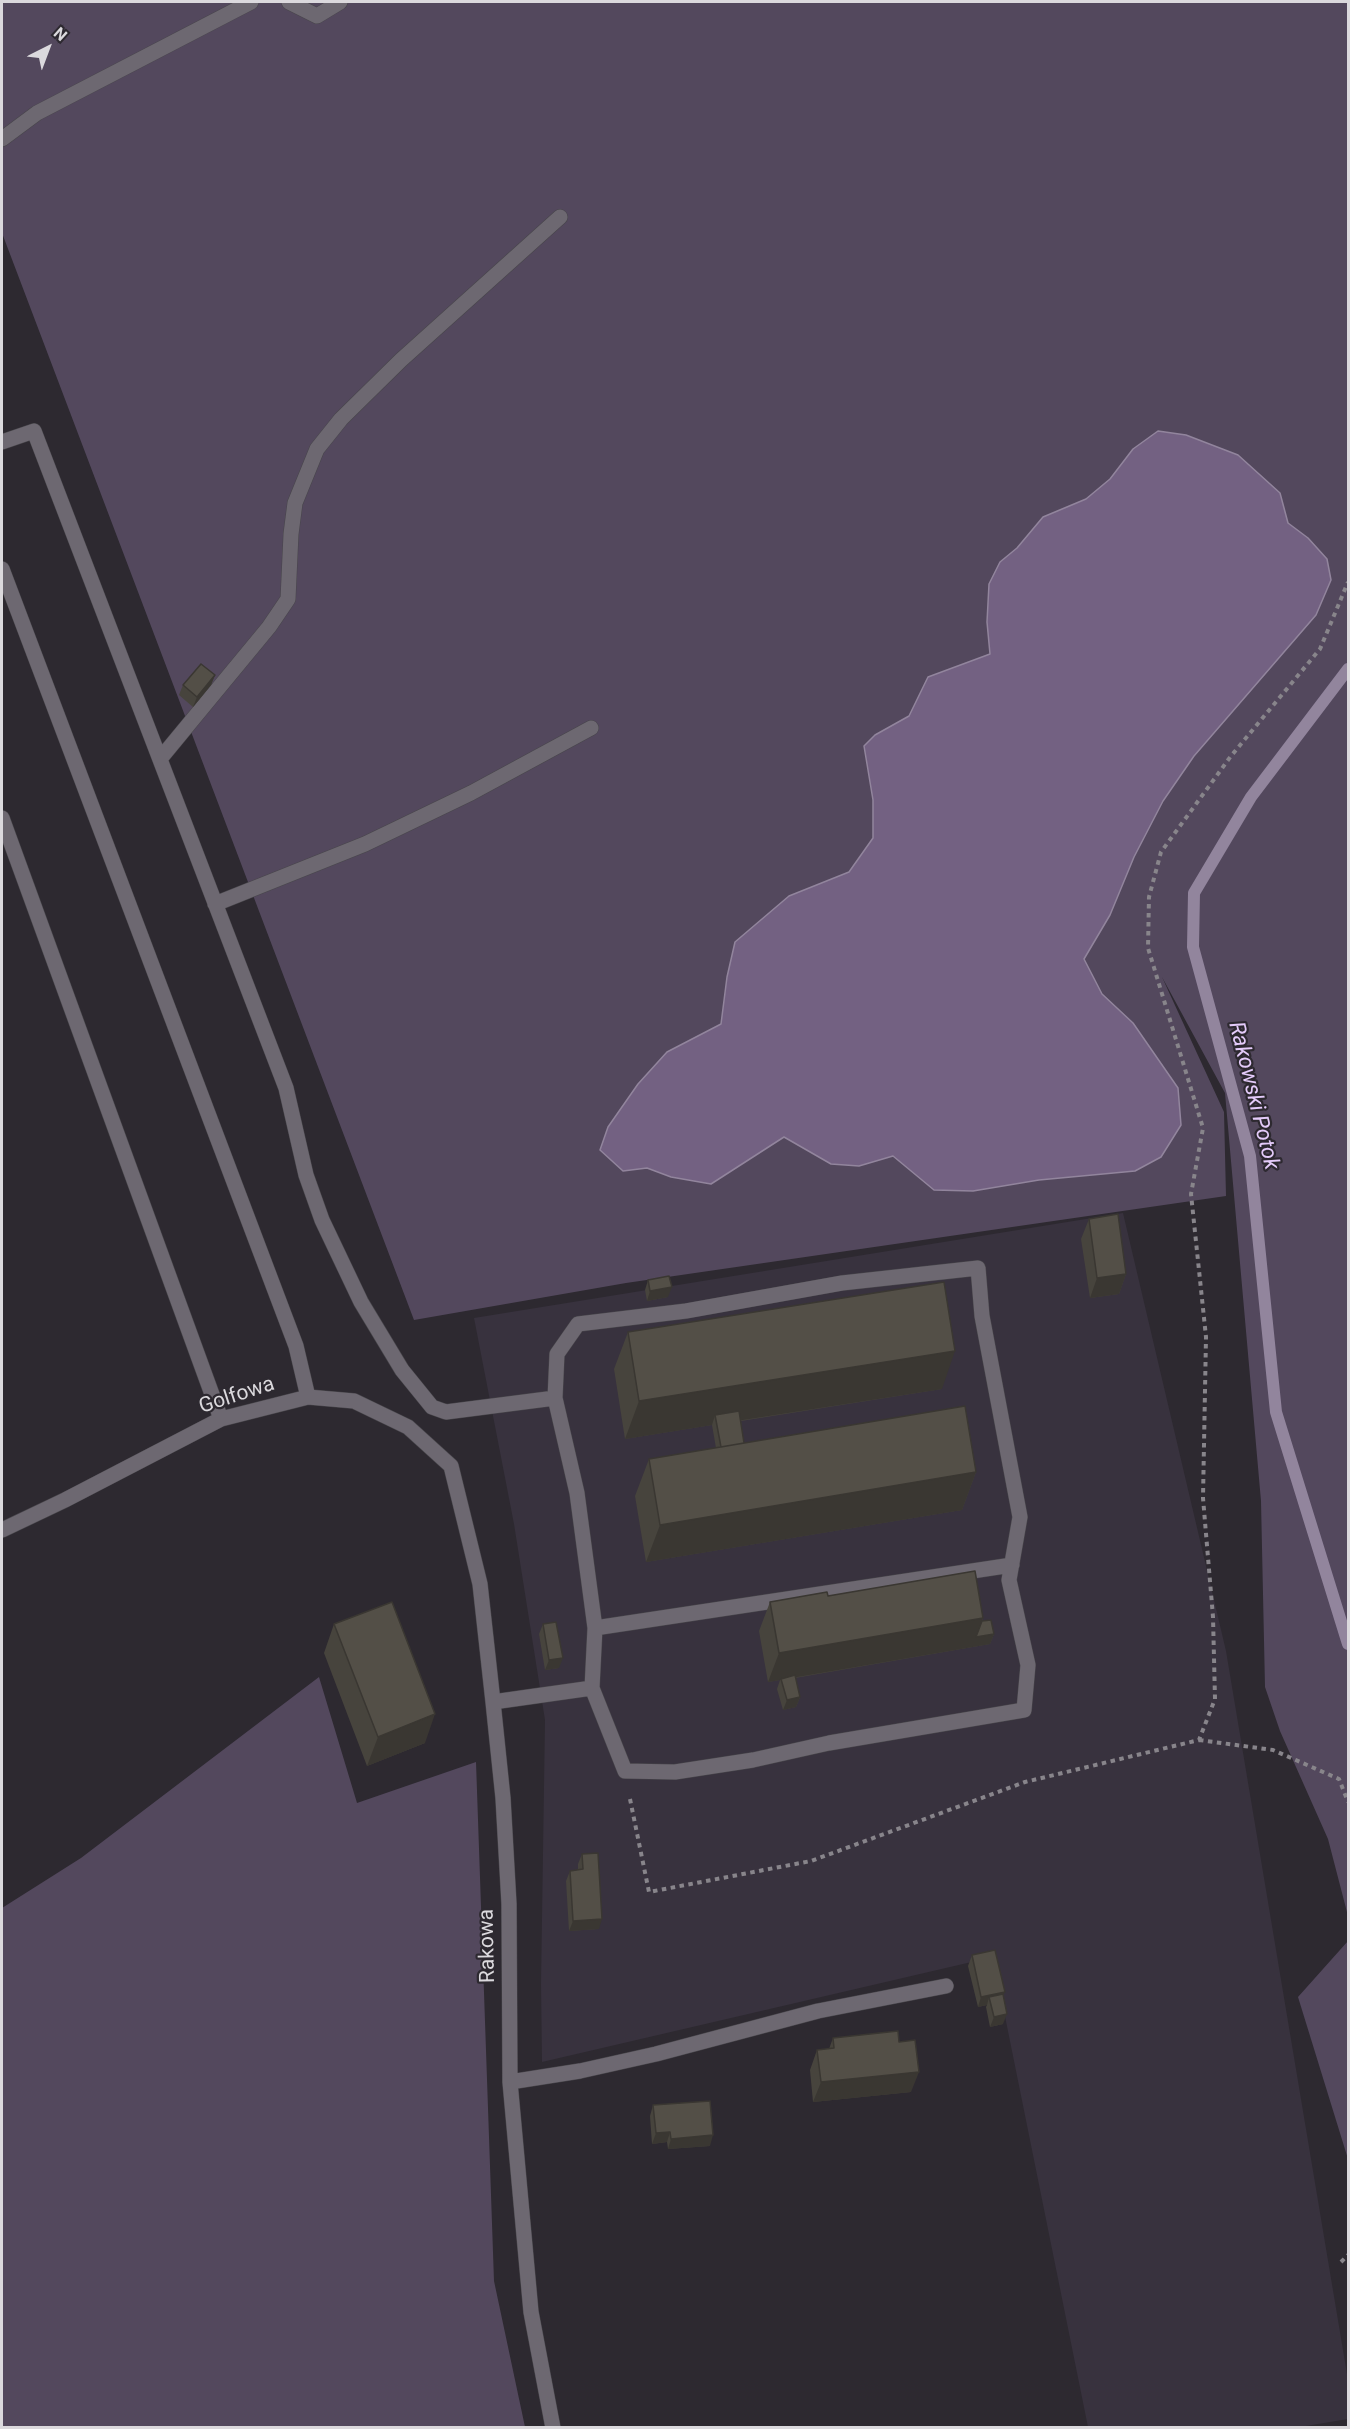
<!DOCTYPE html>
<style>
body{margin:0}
#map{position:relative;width:1350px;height:2429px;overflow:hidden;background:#2d2930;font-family:Roboto,sans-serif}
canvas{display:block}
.frame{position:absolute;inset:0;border:3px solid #dbd9dd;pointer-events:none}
.north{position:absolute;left:18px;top:18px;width:60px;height:60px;-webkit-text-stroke:4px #2d2930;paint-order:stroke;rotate:42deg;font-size:16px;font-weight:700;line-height:24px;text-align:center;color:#dbd9dd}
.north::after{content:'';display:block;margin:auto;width:21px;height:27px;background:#dbd9dd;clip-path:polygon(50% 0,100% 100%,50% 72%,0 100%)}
</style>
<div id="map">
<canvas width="1350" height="2429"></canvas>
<div class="frame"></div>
<div class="north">N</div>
</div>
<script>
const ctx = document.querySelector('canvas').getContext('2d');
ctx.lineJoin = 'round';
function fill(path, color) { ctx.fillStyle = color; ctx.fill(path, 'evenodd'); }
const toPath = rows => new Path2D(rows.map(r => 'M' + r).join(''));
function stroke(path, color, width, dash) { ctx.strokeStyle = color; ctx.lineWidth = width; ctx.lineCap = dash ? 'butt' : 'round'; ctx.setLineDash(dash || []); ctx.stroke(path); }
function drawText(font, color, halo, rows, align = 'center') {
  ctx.font = font + ' Roboto,sans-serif'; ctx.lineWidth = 4.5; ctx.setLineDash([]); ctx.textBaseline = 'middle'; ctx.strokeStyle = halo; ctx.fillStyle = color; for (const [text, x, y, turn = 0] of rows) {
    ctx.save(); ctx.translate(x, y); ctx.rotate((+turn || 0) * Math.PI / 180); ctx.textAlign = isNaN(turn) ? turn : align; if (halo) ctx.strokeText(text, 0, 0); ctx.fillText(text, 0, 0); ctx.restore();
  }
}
fill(toPath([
 [1123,1213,1226,1651,1348,2380,1348,2419,1294,2428,1088,2427,993,1957,542,2062,541,1984,545,1720,514,1524,474,1318]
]), '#38323e');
fill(toPath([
 [2,2,1348,2,1348,1916,1328,1839,1280,1731,1265,1687,1261,1501,1225,1093,1162,977,1224,1112,1226,1196,626,1283,414,1320,2,233],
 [319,1677,357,1803,476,1762,494,2281,525,2427,2,2427,2,1908,81,1858],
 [1348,1941,1348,2159,1298,1997]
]), '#53485d');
const water = toPath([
 [1158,431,1186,435,1238,455,1280,493,1288,523,1308,538,1327,559,1331,580,1316,615,1194,756,1163,801,1134,857,1110,915,1084,959,1102,994,1133,1023,1178,1088,1181,1125,1161,1157,1135,1171,1039,1180,973,1191,934,1190,893,1156,859,1166,831,1164,784,1137,711,1184,671,1177,647,1168,623,1171,600,1150,608,1127,638,1084,667,1052,721,1024,727,977,735,942,789,896,849,872,873,838,873,800,864,746,875,735,909,716,928,677,990,654,987,622,989,584,1000,562,1017,548,1043,517,1086,499,1110,479,1133,449,1158,431]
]);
fill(water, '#736182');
stroke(water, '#92859d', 1.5);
stroke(toPath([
 [1348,669,1251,797,1194,893,1193,947,1250,1156,1276,1412,1348,1644]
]), '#92859d', 12);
const service = toPath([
 [289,2,317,16,340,2],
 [2,139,37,113,251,2],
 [2,442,34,431,286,1088,306,1175,322,1220,361,1302,402,1370,432,1407,446,1412,555,1398],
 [2,569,296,1346,308,1397],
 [160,759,269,627,288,599,291,534,295,503,317,449,341,419,401,360,560,217],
 [2,818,221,1419],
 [215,904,365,844,471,793,591,728],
 [2,1530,65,1500,221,1419,308,1397,354,1401,408,1427,451,1466,480,1584,493,1702,503,1798,509,1904,510,2082,531,2312,553,2428],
 [595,1628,1012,1565],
 [493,1702,592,1688,595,1628,577,1493,555,1398,557,1354,578,1324,686,1311,842,1283,978,1268,982,1316,1020,1517,1009,1580,1028,1665,1024,1710,829,1743,753,1760,675,1772,625,1771,592,1688],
 [510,2082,580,2071,656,2054,818,2011,946,1986]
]);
stroke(service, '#48464b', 16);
stroke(toPath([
 [1199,1740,1273,1750,1339,1779,1348,1802],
 [630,1799,649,1892,811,1861,1025,1782,1199,1740,1215,1699,1213,1617,1203,1498,1206,1337,1191,1194,1203,1128,1148,948,1149,897,1161,852,1231,756,1320,649,1348,582],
 [1341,2262,1348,2255]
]), '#88858b', 4, [4.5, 4.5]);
stroke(service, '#6d6871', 15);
fill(toPath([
 [215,675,211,685,193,707,179,695,183,685],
 [1089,1219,1126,1274,1119,1294,1090,1298,1081,1239],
 [648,1280,668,1297,647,1301,645,1290],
 [628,1332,942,1389,741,1421,744,1443,976,1472,962,1510,646,1562,635,1496,649,1459,716,1448,712,1425,625,1439,614,1369],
 [828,1596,983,1618,982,1621,994,1634,990,1644,795,1678,800,1697,796,1707,783,1710,777,1689,780,1680,768,1682,759,1631,770,1602],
 [334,1624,425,1743,367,1766,324,1653],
 [543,1624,559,1668,545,1670,539,1634],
 [582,1854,599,1929,569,1931,566,1881,570,1871,578,1870,578,1864],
 [972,1955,1003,1996,1003,2024,990,2027,986,2007,987,2005,978,2007,968,1966],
 [833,2038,899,2042,911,2092,813,2102,810,2070,817,2050,829,2049],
 [653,2105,710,2146,668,2149,667,2142,652,2144,650,2116]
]), '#47443d');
fill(toPath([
 [215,675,211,685,193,707,197,697],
 [1126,1274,1119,1294,1090,1298,1097,1278],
 [672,1287,668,1297,647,1301,650,1291],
 [955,1351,942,1389,717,1424,715,1415,712,1425,625,1439,639,1401],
 [976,1472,962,1510,646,1562,660,1525],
 [983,1618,976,1637,994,1634,990,1644,768,1682,779,1653],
 [563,1658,559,1668,545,1670,549,1660],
 [800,1697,796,1707,783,1710,787,1700],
 [435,1714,425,1743,367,1766,378,1737],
 [602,1919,599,1929,569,1931,573,1921],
 [1005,1992,1001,2002,989,1997,987,2005,978,2007,981,1997],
 [1007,2014,1003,2024,990,2027,994,2017],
 [919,2072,911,2092,813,2102,821,2082],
 [670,2132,667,2142,652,2144,656,2133],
 [713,2135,710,2146,668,2149,671,2139]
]), '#3a3732');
const building = toPath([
 [201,664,215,675,197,697,183,685,201,664],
 [1118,1214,1126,1274,1097,1278,1089,1219,1118,1214],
 [669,1276,672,1287,650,1291,648,1280,669,1276],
 [944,1282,955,1351,639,1401,628,1332,944,1282],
 [965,1406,976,1472,660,1525,649,1459,965,1406],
 [739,1411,744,1443,721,1447,715,1415,739,1411],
 [975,1571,983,1618,779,1653,770,1602,827,1592,828,1596,975,1571],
 [392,1602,435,1714,378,1737,334,1624,392,1602],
 [991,1620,994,1634,976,1637,982,1621,991,1620],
 [556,1622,563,1658,549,1660,543,1624,556,1622],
 [795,1675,800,1697,787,1700,781,1679,795,1675],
 [598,1853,602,1919,573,1921,570,1871,583,1869,582,1854,598,1853],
 [995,1950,1005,1992,981,1997,972,1955,995,1950],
 [1003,1994,1007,2014,994,2017,989,1997,1003,1994],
 [898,2031,899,2042,915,2040,919,2072,821,2082,817,2050,834,2048,833,2038,898,2031],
 [710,2101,713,2135,671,2139,670,2132,656,2133,653,2105,710,2101]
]);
fill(building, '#534f47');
stroke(building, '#3a3732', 1.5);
drawText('21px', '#dbd9dd', '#2d2930', [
 ["Golfowa",237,1396,-18],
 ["Rakowa",488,1946,-91]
]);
drawText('italic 22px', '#e4cbfa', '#2d2930', [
 ["Rakowski Potok",1253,1096,76]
]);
</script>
